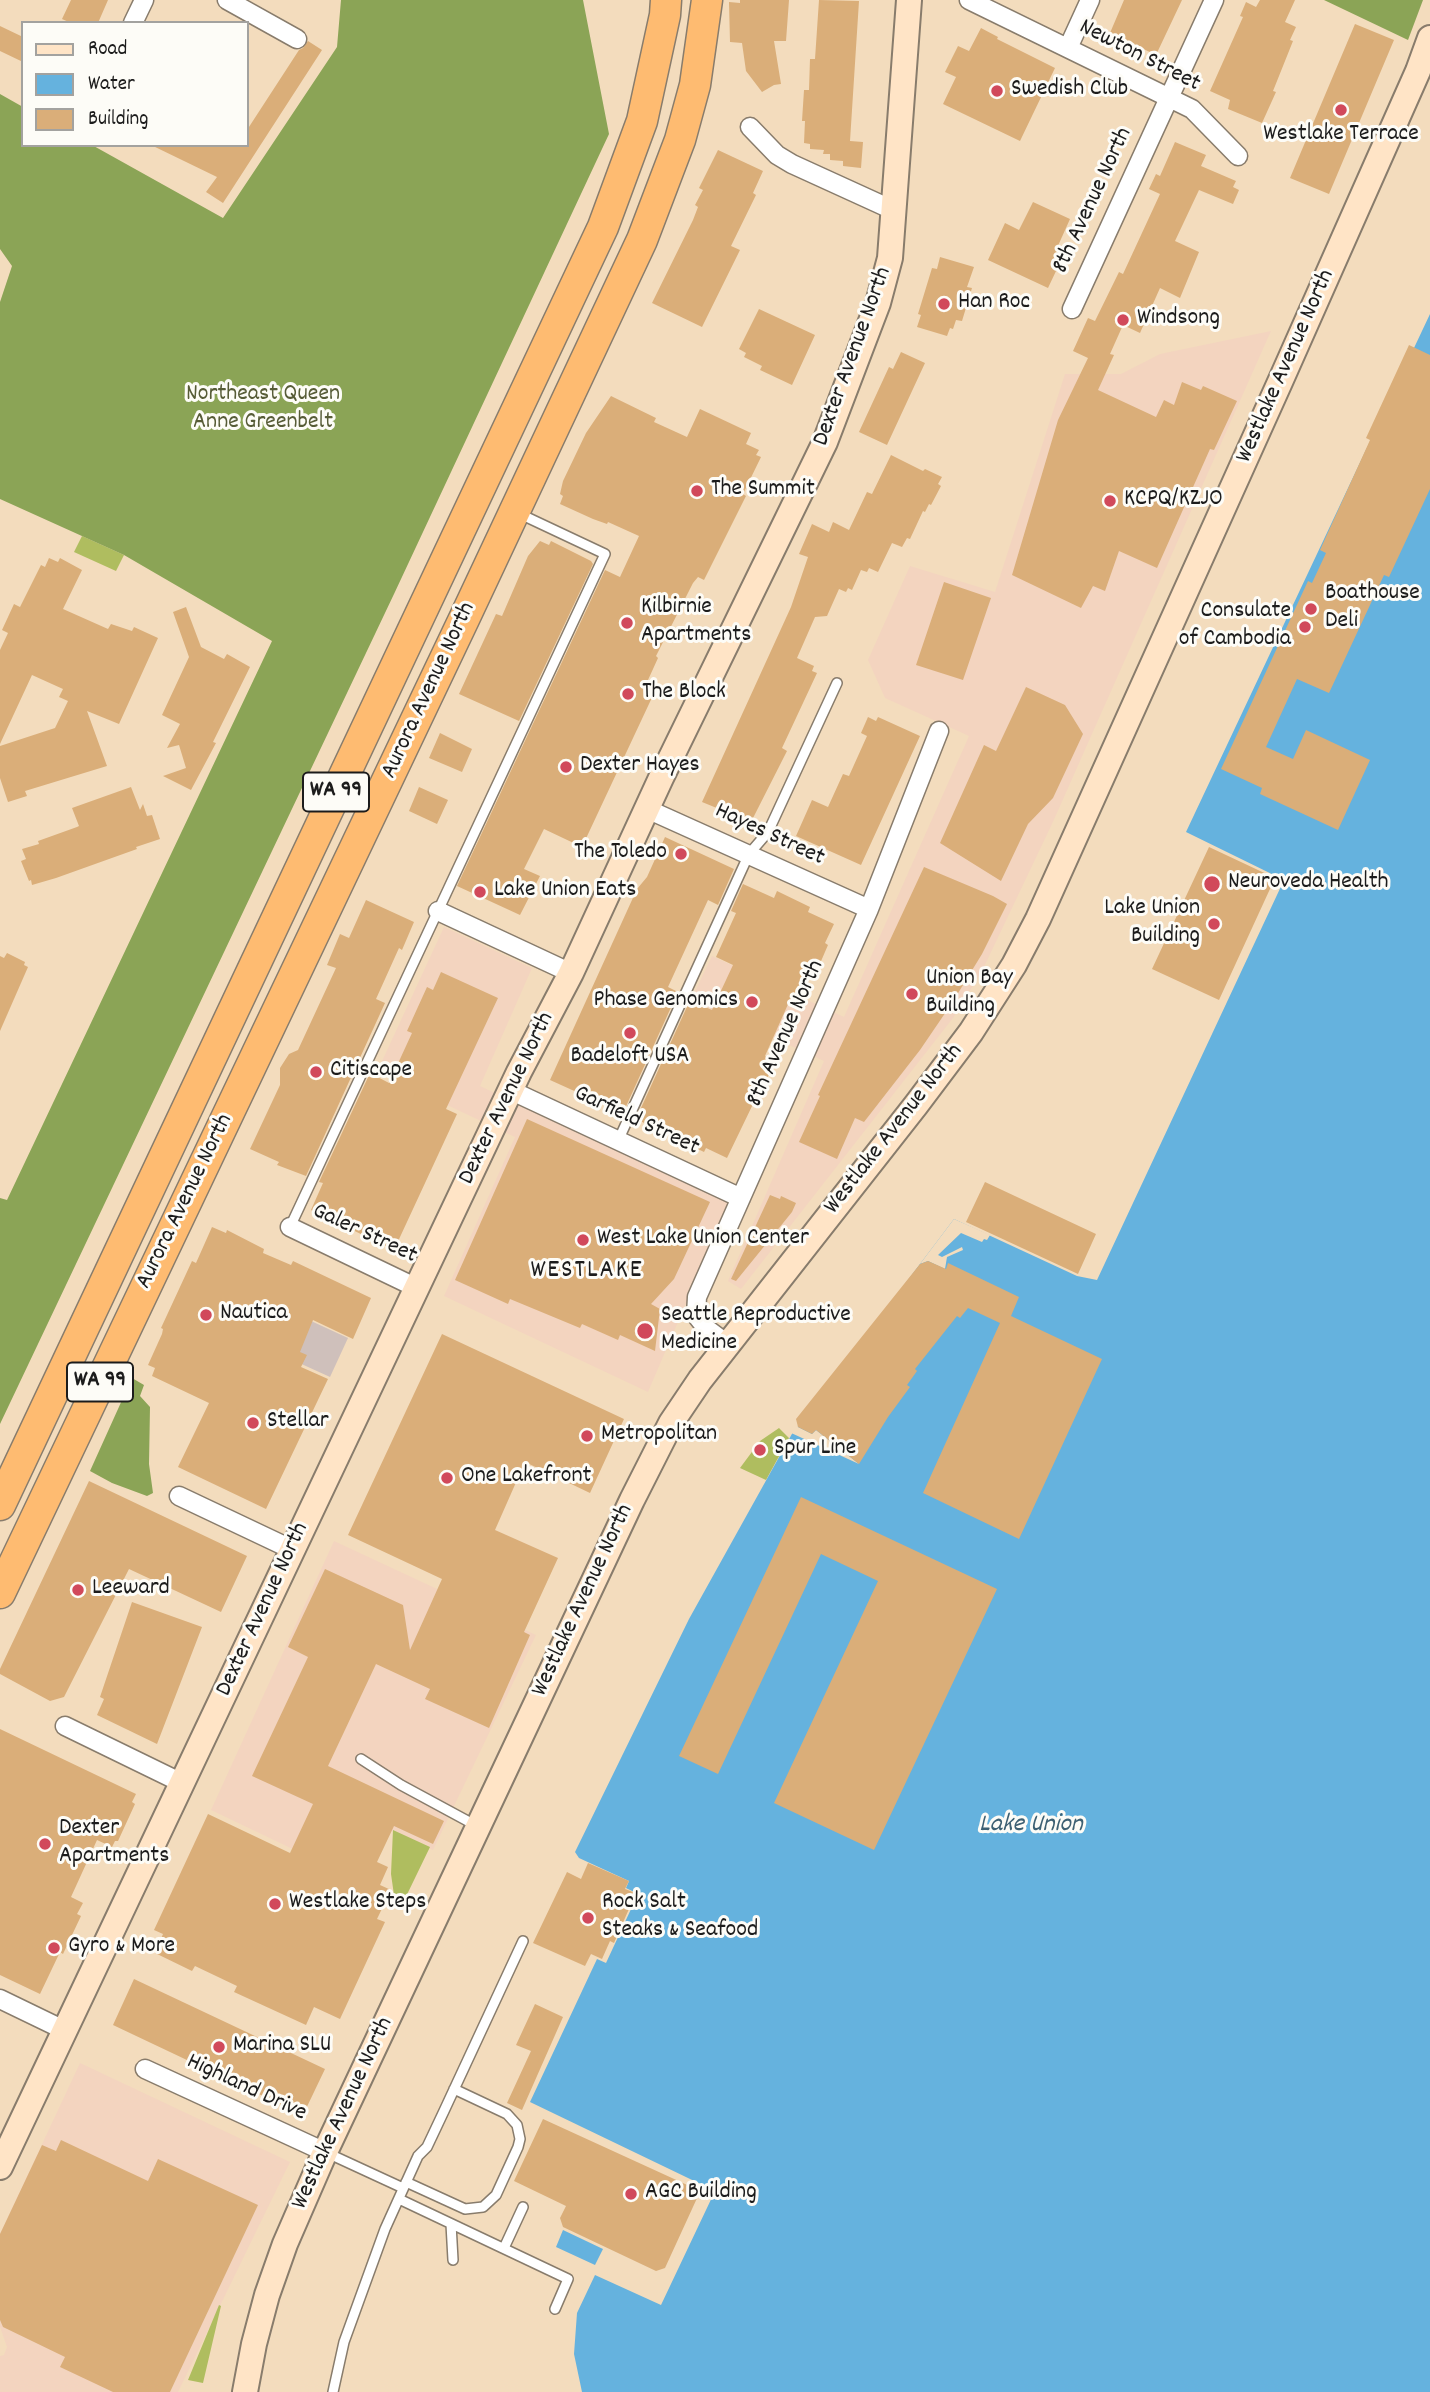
<!DOCTYPE html>
<style>
body{margin:0}
#map{position:relative;width:1430px;height:2392px;overflow:hidden;background:#f3dcbd;font-family:Dekko,sans-serif}
canvas{display:block}
.legend{position:absolute;left:21px;top:21px;width:228px;height:126px;box-sizing:border-box;background:#fdfcf7;border:2px solid #a3a29f;margin:0;padding:9px 12px;list-style:none;font-size:21px;color:#1c1c1c}
.legend li{display:flex;align-items:center;gap:14px;height:35px}
.legend b{width:35px;border:2px solid #a3a29f}
</style>
<div id="map">
<canvas width="1430" height="2392"></canvas>
<ul class="legend">
<li><b style="height:9px;background:#ffe4c6"></b>Road</li>
<li><b style="height:19px;background:#65b2de"></b>Water</li>
<li><b style="height:19px;background:#daae79"></b>Building</li>
</ul>
</div>
<script>
const ctx = document.querySelector('canvas').getContext('2d');
ctx.lineJoin = 'round';
function fill(path, color) { ctx.fillStyle = color; ctx.fill(path, 'evenodd'); }
const toPath = rows => new Path2D(rows.map(r => 'M' + r).join(''));
function stroke(path, color, width, dash) { ctx.strokeStyle = color; ctx.lineWidth = width; ctx.lineCap = dash ? 'butt' : 'round'; ctx.setLineDash(dash || []); ctx.stroke(path); }
function drawText(font, color, halo, rows, align = 'center') {
  ctx.font = font + ' Dekko,sans-serif'; ctx.lineWidth = 6; ctx.setLineDash([]); ctx.textBaseline = 'middle'; ctx.strokeStyle = halo; ctx.fillStyle = color; for (const [text, x, y, turn = 0] of rows) {
    ctx.save(); ctx.translate(x, y); ctx.rotate((+turn || 0) * Math.PI / 180); ctx.textAlign = isNaN(turn) ? turn : align; if (halo) ctx.strokeText(text, 0, 0); ctx.fillText(text, 0, 0); ctx.restore();
  }
}
fill(toPath([
 [1271,331,1052,824,982,971,953,1018,741,1289,728,1281,824,1061,691,1000,712,956,844,1017,969,736,885,698,868,660,910,566,995,592,1065,374,1121,374,1160,354],
 [444,927,532,968,480,1086,729,1203,648,1392,444,1296,515,1137,377,1072],
 [334,1541,536,1635,433,1850,324,1799,299,1852,211,1810],
 [80,2063,290,2162,178,2392,0,2392,0,2356,4,2355,7,2347,0,2327,0,2234]
]), '#f3d4bf');
fill(toPath([
 [259,1297,348,1338,330,1377,240,1336]
]), '#cfc0bb');
fill(toPath([
 [82,536,124,555,116,571,74,552],
 [779,1428,789,1438,766,1480,740,1468,760,1441],
 [393,1830,430,1847,400,1909,395,1902,391,1874],
 [219,2305,221,2306,203,2383,188,2380]
]), '#afbd5f');
fill(toPath([
 [341,0,583,0,609,134,394,594,0,1424,0,1198,7,1200,272,641,124,555,0,499,0,302,12,266,0,249,0,94,23,107,23,145,92,145,223,218,337,47],
 [1324,0,1423,0,1408,40],
 [132,1378,144,1385,140,1396,150,1407,149,1464,153,1493,147,1496,112,1483,90,1471]
]), '#8ba456');
fill(toPath([
 [1430,314,1430,2392,582,2392,574,2354,577,2313,595,2275,661,2305,715,2191,530,2102,597,1959,606,1963,638,1894,626,1888,629,1881,579,1858,575,1852,689,1619,793,1432,954,1219,1077,1276,1097,1280,1284,880,1186,832],
 [563,2230,603,2249,595,2265,556,2247]
]), '#65b2de');
fill(toPath([
 [954,1219,990,1235,987,1240,984,1239,982,1242,961,1233,938,1255,942,1257,962,1247,963,1250,947,1257,945,1269,928,1261,920,1264],
 [797,1421,798,1427,812,1434,816,1430,859,1464,789,1432]
]), '#f3dcbd');
fill(toPath([
 [71,0,108,0,98,23,71,23,62,19],
 [740,0,789,0,786,41,774,41,781,84,774,85,762,92,746,71,742,43,730,42,729,2,740,3],
 [819,0,859,1,850,141,863,142,861,168,843,166,843,161,830,160,830,154,823,154,824,150,810,149,810,144,804,143,805,121,802,121,804,90,809,90,810,59,815,59],
 [1124,0,1182,0,1156,55,1110,33],
 [1260,0,1295,0,1285,22,1296,27,1290,40,1293,41,1273,91,1276,92,1262,123,1228,109,1230,100,1210,91,1243,17,1240,16,1246,2,1256,7],
 [1355,24,1394,40,1329,194,1290,178],
 [0,26,23,37,23,62,0,51],
 [981,28,998,37,997,39,1055,68,1020,141,943,104,956,77,945,72,958,46,969,51],
 [308,41,322,50,223,203,206,192,217,177,151,145,247,145,247,130,299,50,303,48],
 [1175,142,1206,155,1201,166,1236,181,1233,187,1239,190,1233,204,1199,190,1175,241,1199,252,1180,298,1160,288,1140,333,1123,325,1110,354,1114,355,1098,390,1156,417,1164,400,1174,405,1182,382,1201,390,1203,386,1237,401,1214,450,1210,449,1157,568,1119,551,1105,591,1093,586,1081,608,1012,575,1058,420,1088,358,1073,351,1088,318,1095,321,1119,272,1123,274,1160,194,1149,189,1156,174,1160,176],
 [718,150,763,171,753,193,756,195,731,246,740,250,702,327,652,303,693,220,698,207,695,205,703,190,699,188],
 [1033,202,1070,219,1057,248,1065,252,1048,288,988,260,1005,223,1019,230],
 [940,257,974,267,967,287,972,288,962,321,956,320,953,329,950,328,947,336,917,327,921,315,918,314,932,268,937,269],
 [759,309,815,335,792,385,760,370,762,366,744,357,746,353,739,349],
 [1409,345,1430,355,1430,489,1389,577,1384,575,1329,693,1297,679,1266,747,1293,759,1306,730,1370,760,1338,830,1260,794,1262,788,1221,769,1308,581,1312,583,1326,553,1320,550,1370,440,1366,438],
 [901,352,925,363,887,445,859,432,889,367,893,369],
 [611,396,656,418,654,422,687,437,700,409,751,433,746,444,759,450,756,455,761,457,743,494,746,496,704,580,698,577,693,583,656,656,658,658,648,680,656,684,654,688,656,689,582,847,544,829,524,869,540,876,520,915,457,886,605,570,620,577,639,536,608,522,607,524,593,519,560,504,563,496,560,494,563,481,586,433],
 [891,455,923,471,925,469,942,477,938,484,941,486,931,505,929,504,925,512,923,511,910,539,907,538,902,547,892,543,878,572,869,568,867,572,861,570,852,590,848,588,846,592,839,589,827,616,815,617,797,658,814,666,812,671,817,673,782,748,787,751,751,822,702,802,791,607,808,557,799,554,812,524,829,532,833,522,849,530,867,492,872,494],
 [540,541,549,545,551,541,591,561,593,564,519,721,459,694,496,614,502,616,528,556],
 [49,558,58,562,60,558,82,570,63,609,108,629,111,624,132,631,134,627,158,638,119,724,87,711,107,766,25,791,27,796,8,802,0,778,0,746,55,728,68,701,59,697,63,689,32,675,0,744,0,650,8,633,2,630,14,604,20,607,41,565,45,567],
 [944,582,991,598,963,680,916,665],
 [186,607,201,647,224,659,227,654,250,667,213,742,216,743,191,790,163,776,186,768,179,745,167,748,180,724,162,715,189,657,173,612],
 [1026,687,1065,705,1083,734,1053,798,1028,824,1001,881,940,843,984,745,996,751],
 [868,717,876,721,878,717,920,736,861,865,796,836,812,800,828,807,843,774,849,776,867,736,861,733],
 [440,733,472,749,462,772,429,758],
 [131,787,140,810,143,804,147,816,152,815,160,839,136,847,137,849,56,878,32,885,31,880,29,881,21,861,26,859,22,849,39,844,38,841,77,827,79,826,72,808],
 [419,787,448,800,437,824,409,811],
 [665,837,734,869,718,905,708,900,668,987,678,992,623,1113,550,1080,637,889,647,877],
 [1209,847,1275,878,1219,1000,1152,969],
 [924,867,993,896,1007,904,982,954,952,1003,920,1050,864,1122,855,1118,837,1159,799,1142,820,1096,818,1095],
 [743,884,774,898,777,891,810,907,808,912,834,924,825,943,828,945,815,975,811,973,800,997,793,993,765,1056,775,1061,756,1103,754,1102,727,1158,706,1148,704,1152,636,1119,690,1000,712,1010,733,965,716,957,736,913,731,911],
 [366,900,414,922,402,950,399,948,376,999,385,1003,306,1176,277,1165,279,1162,250,1149,280,1085,280,1068,289,1054,298,1050,336,968,327,965,340,934,349,938],
 [7,953,25,962,24,965,28,967,0,1031,0,956,4,958],
 [441,972,498,998,446,1109,457,1114,394,1250,311,1210,323,1183,319,1182,370,1073,389,1083,412,1033,407,1031,427,987,433,990],
 [527,1119,710,1202,674,1279,651,1304,660,1309,655,1351,620,1335,618,1340,582,1324,580,1328,510,1299,508,1304,455,1280],
 [985,1182,1096,1234,1078,1274,966,1222],
 [770,1195,780,1199,781,1196,796,1203,792,1212,736,1281,731,1279],
 [212,1227,226,1233,227,1230,264,1249,263,1253,291,1265,293,1261,371,1298,353,1339,313,1320,300,1352,307,1355,301,1367,328,1379,266,1509,178,1467,209,1403,152,1376,155,1368,148,1365,162,1334,163,1329,161,1328,192,1261,196,1263],
 [928,1261,946,1269,948,1263,1019,1297,1011,1316,1102,1359,1019,1539,923,1493,1000,1323,968,1308,960,1318,957,1316,915,1369,917,1371,907,1385,910,1387,888,1417,859,1464,816,1430,812,1434,798,1427,796,1419,920,1264],
 [442,1334,624,1419,590,1493,525,1462,495,1530,558,1558,524,1632,530,1635,489,1728,425,1699,430,1689,376,1664,328,1766,444,1821,433,1844,394,1826,377,1862,388,1867,380,1885,391,1890,377,1919,385,1922,340,2019,314,2007,306,2025,234,1992,237,1986,195,1966,192,1971,155,1953,163,1934,154,1930,208,1814,290,1853,313,1804,252,1776,308,1657,288,1647,325,1569,403,1605,410,1650,442,1579,348,1535],
 [89,1481,247,1556,221,1612,129,1569,64,1697,50,1701,0,1674,0,1669],
 [801,1497,997,1589,874,1850,774,1803,878,1581,821,1554,718,1774,679,1756],
 [132,1602,202,1627,157,1744,97,1715,104,1699,100,1697],
 [0,1729,136,1794,132,1802,135,1804,118,1841,115,1841,112,1847,97,1840,71,1897,83,1903,77,1914,81,1916,63,1954,60,1952,40,1994,0,1975],
 [588,1863,629,1881,625,1889,636,1893,614,1943,610,1941,602,1959,591,1954,585,1966,533,1943,567,1872,581,1879],
 [134,1979,325,2069,303,2115,113,2025],
 [535,2004,563,2017,522,2110,507,2103,531,2051,516,2045],
 [543,2119,696,2189,698,2196,665,2268,656,2271,563,2227,560,2218,566,2206,514,2181],
 [61,2140,148,2181,158,2159,258,2205,170,2392,113,2392,60,2367,65,2357,3,2327,0,2320,0,2234,42,2145,56,2151]
]), '#daae79');
const service = toPath([
 [618,1141,749,854,768,832,837,683],
 [290,1227,605,554,520,514],
 [361,1759,401,1785,475,1825],
 [325,2152,403,2188],
 [406,2182,465,2209,483,2207,496,2195,518,2147,520,2139,517,2125,507,2114,454,2089],
 [399,2199,568,2279,555,2309],
 [451,2224,453,2260],
 [504,2248,523,2207],
 [333,2392,344,2342,385,2229,418,2156,427,2147,444,2111,523,1941]
]);
const minor = toPath([
 [227,0,297,39],
 [969,0,1192,109,1238,156],
 [133,23,144,0],
 [1068,48,1090,0],
 [750,127,777,155,792,164,895,211],
 [1072,309,1214,0],
 [647,809,869,909],
 [438,911,571,973],
 [510,1090,741,1198],
 [290,1227,417,1288],
 [727,1344,707,1329,696,1315,697,1297,869,909,939,731],
 [179,1496,293,1550],
 [65,1726,182,1783],
 [0,1999,64,2030],
 [145,2069,325,2152]
]);
const secondary = toPath([
 [0,2167,519,1072,571,973,661,778,825,442,878,303,890,258,909,0],
 [245,2392,254,2344,267,2295,285,2244,325,2152,632,1500,671,1423,700,1380,916,1105,971,1032,1014,965,1038,919,1280,382,1418,71,1430,38]
]);
const trunk = toPath([
 [0,1505,603,227,642,121,665,15,666,0],
 [0,1593,464,619,642,240,680,140,695,85,707,0]
]);
stroke(service, '#887c6c', 12);
stroke(minor, '#887c6c', 21);
stroke(secondary, '#887c6c', 28);
stroke(trunk, '#887c6c', 33);
stroke(service, '#fff', 9);
stroke(minor, '#fff', 18);
stroke(secondary, '#ffe4c6', 24);
stroke(trunk, '#febb71', 30);
for (const [x, y, r, color] of [
 [997,91,7,"#d1495b"],
 [1341,110,7,"#d1495b"],
 [944,304,7,"#d1495b"],
 [1123,320,7,"#d1495b"],
 [697,491,7,"#d1495b"],
 [1110,501,7,"#d1495b"],
 [1311,609,7,"#d1495b"],
 [627,623,7,"#d1495b"],
 [1305,627,7,"#d1495b"],
 [628,694,7,"#d1495b"],
 [566,767,7,"#d1495b"],
 [681,854,7,"#d1495b"],
 [1212,884,9,"#d1495b"],
 [480,892,7,"#d1495b"],
 [1214,924,7,"#d1495b"],
 [912,994,7,"#d1495b"],
 [752,1002,7,"#d1495b"],
 [630,1033,7,"#d1495b"],
 [316,1072,7,"#d1495b"],
 [583,1240,7,"#d1495b"],
 [206,1315,7,"#d1495b"],
 [645,1331,9,"#d1495b"],
 [253,1423,7,"#d1495b"],
 [587,1436,7,"#d1495b"],
 [760,1450,7,"#d1495b"],
 [447,1478,7,"#d1495b"],
 [78,1590,7,"#d1495b"],
 [45,1844,7,"#d1495b"],
 [275,1904,7,"#d1495b"],
 [588,1918,7,"#d1495b"],
 [54,1948,7,"#d1495b"],
 [219,2047,7,"#d1495b"],
 [631,2194,7,"#d1495b"]
]) { const dot = new Path2D(); dot.arc(x, y, r, 0, 2 * Math.PI); ctx.fillStyle = color; ctx.fill(dot); stroke(dot, '#fdfcf7', 2.5); }
for (const [x, y, w] of [
 [336,792,66],
 [100,1382,66]
]) { const box = new Path2D(); box.roundRect(x - w / 2, y - 19.5, w, 39, 5); ctx.fillStyle = '#fdfcf7'; ctx.fill(box); stroke(box, '#1c1c1c', 2); }
drawText('bold 23px', '#1c1c1c', null, [
 ["WA 99",336,792],
 ["WA 99",100,1382]
]);
drawText('24px', '#1c1c1c', '#fdfcf7', [
 ["Newton Street",1139,57,27],
 ["8th Avenue North",1094,201,-65],
 ["Dexter Avenue North",854,357,-70],
 ["Westlake Avenue North",1287,367,-66],
 ["Aurora Avenue North",430,691,-65],
 ["Hayes Street",769,836,25],
 ["8th Avenue North",787,1034,-66],
 ["Dexter Avenue North",508,1099,-64],
 ["Garfield Street",636,1122,25],
 ["Westlake Avenue North",895,1130,-52],
 ["Aurora Avenue North",186,1202,-64],
 ["Galer Street",364,1235,25],
 ["Westlake Avenue North",584,1601,-65],
 ["Dexter Avenue North",264,1610,-65],
 ["Highland Drive",246,2089,25],
 ["Westlake Avenue North",344,2114,-65]
]);
drawText('24px', '#1c1c1c', '#fdfcf7', [
 ["Swedish Club",1011,91],
 ["Westlake Terrace",1341,136,"center"],
 ["Han Roc",958,304],
 ["Windsong",1137,320],
 ["The Summit",711,491],
 ["KCPQ/KZJO",1124,501],
 ["Boathouse",1325,595],
 ["Deli",1325,623],
 ["Kilbirnie",641,609],
 ["Apartments",641,637],
 ["Consulate",1291,613,"right"],
 ["of Cambodia",1291,641,"right"],
 ["The Block",642,694],
 ["Dexter Hayes",580,767],
 ["The Toledo",667,854,"right"],
 ["Neuroveda Health",1228,884],
 ["Lake Union Eats",494,892],
 ["Lake Union",1200,910,"right"],
 ["Building",1200,938,"right"],
 ["Union Bay",926,980],
 ["Building",926,1008],
 ["Phase Genomics",738,1002,"right"],
 ["Badeloft USA",630,1058,"center"],
 ["Citiscape",330,1072],
 ["West Lake Union Center",597,1240],
 ["Nautica",220,1315],
 ["Seattle Reproductive",661,1317],
 ["Medicine",661,1345],
 ["Stellar",267,1423],
 ["Metropolitan",601,1436],
 ["Spur Line",774,1450],
 ["One Lakefront",461,1478],
 ["Leeward",92,1590],
 ["Dexter",59,1830],
 ["Apartments",59,1858],
 ["Westlake Steps",289,1904],
 ["Rock Salt",602,1904],
 ["Steaks & Seafood",602,1932],
 ["Gyro & More",68,1948],
 ["Marina SLU",233,2047],
 ["AGC Building",645,2194]
], 'left');
drawText('24px', '#575c37', '#fdfcf7', [
 ["Northeast Queen",263,396],
 ["Anne Greenbelt",263,424]
]);
ctx.letterSpacing = '2px';
drawText('26px', '#1c1c1c', '#fdfcf7', [
 ["WESTLAKE",587,1272]
]);
ctx.letterSpacing = '0px';
drawText('italic 26px', '#3d6073', '#fdfcf7', [
 ["Lake Union",1031,1826]
]);
</script>
